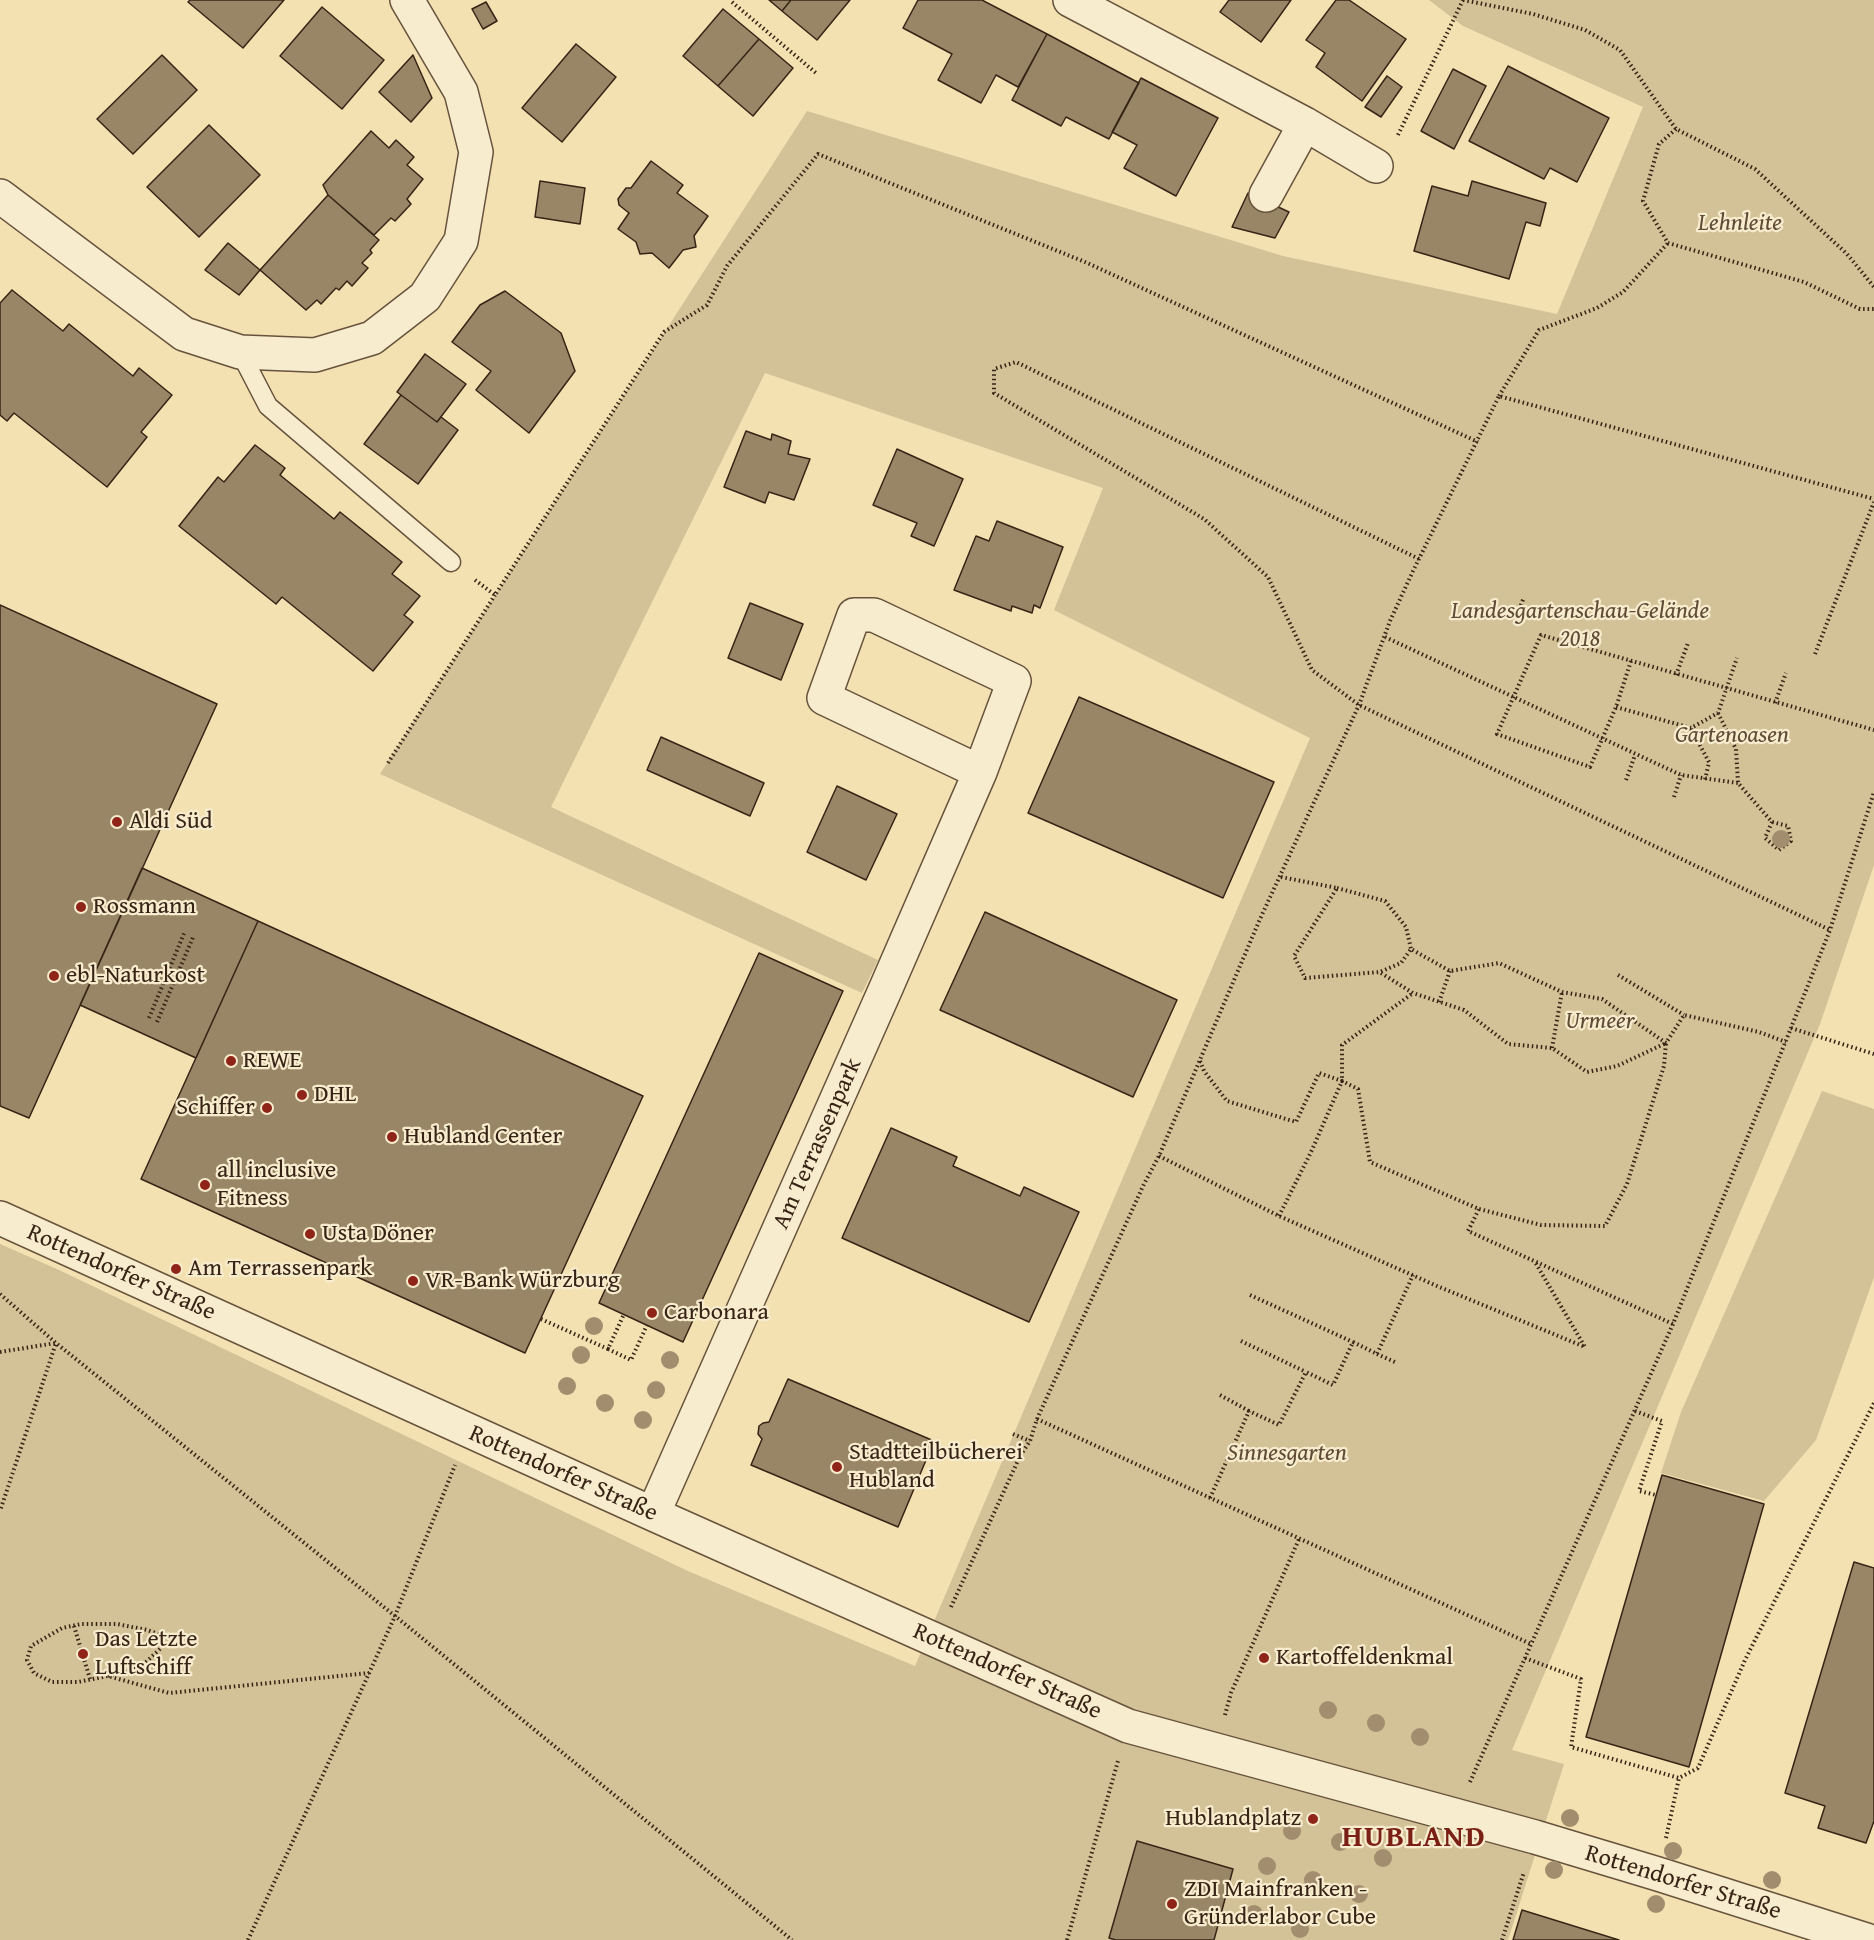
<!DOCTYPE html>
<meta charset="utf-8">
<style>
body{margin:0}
canvas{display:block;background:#f3e1b2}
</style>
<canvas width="1874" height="1940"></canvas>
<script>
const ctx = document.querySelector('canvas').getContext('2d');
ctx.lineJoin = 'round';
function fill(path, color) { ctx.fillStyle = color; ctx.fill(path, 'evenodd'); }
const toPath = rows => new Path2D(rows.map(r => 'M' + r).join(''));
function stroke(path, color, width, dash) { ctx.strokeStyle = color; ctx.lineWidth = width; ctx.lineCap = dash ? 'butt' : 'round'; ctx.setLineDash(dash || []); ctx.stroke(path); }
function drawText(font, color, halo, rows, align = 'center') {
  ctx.font = font + ' "Gentium Book Plus",serif'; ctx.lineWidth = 4.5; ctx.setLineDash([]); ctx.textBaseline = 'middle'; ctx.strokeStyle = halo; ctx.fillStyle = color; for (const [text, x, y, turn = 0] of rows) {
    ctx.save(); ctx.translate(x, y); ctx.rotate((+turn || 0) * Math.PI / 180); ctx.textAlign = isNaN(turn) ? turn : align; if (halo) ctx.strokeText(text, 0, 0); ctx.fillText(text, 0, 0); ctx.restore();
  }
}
fill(toPath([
 [1429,0,1874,0,1874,865,1820,1024,1512,1750,1564,1764,1508,1940,0,1940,0,1244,59,1270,690,1572,915,1666,1310,738,1054,610,1103,488,765,373,551,807,878,960,862,993,380,774,807,111,1283,256,1557,314,1643,107,1463,26],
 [1822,1091,1874,1109,1874,1277,1816,1440,1764,1501,1661,1473,1681,1412]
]), '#d3c197');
const building = toPath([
 [190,0,284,0,243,48,188,2,190,0],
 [769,0,791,0,782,11,769,0],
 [791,0,850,0,817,40,782,11,791,0],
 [918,0,982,0,1047,34,1018,87,996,75,981,103,938,80,952,54,903,28,918,0],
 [1229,0,1291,0,1261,42,1220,12,1229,0],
 [1336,0,1349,0,1406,39,1362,101,1316,67,1325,53,1306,40,1336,0],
 [486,2,497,21,483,29,472,9,486,2],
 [322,7,384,60,342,109,280,56,322,7],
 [723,9,759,39,718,86,683,56,723,9],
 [1047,34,1139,83,1109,139,1066,117,1061,126,1012,100,1047,34],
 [759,39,793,68,753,116,718,86,759,39],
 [576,44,616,77,562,142,522,108,576,44],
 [162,55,197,90,133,154,97,119,162,55],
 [413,55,432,98,411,122,379,92,413,55],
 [1508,66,1609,118,1577,182,1550,168,1544,179,1469,141,1508,66],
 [1453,69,1486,86,1454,149,1421,131,1453,69],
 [1387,76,1402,87,1381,117,1365,107,1387,76],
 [1141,78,1218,118,1176,196,1124,168,1137,145,1112,132,1141,78],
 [209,125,260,175,199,237,147,187,209,125],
 [371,131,389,148,396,140,414,157,407,165,423,179,407,199,411,204,395,221,391,218,374,235,328,195,323,185,371,131],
 [651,161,683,185,677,193,708,216,694,236,696,247,683,250,669,268,652,253,640,254,636,242,618,229,629,213,619,205,618,199,626,188,631,188,651,161],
 [540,181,585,188,580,224,535,217,540,181],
 [1472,181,1546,203,1540,226,1526,222,1509,279,1414,251,1432,186,1468,196,1472,181],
 [1248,193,1289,212,1275,238,1232,227,1248,193],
 [328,195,379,240,370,250,372,253,362,263,368,268,352,286,347,281,339,290,336,288,321,304,317,300,306,310,260,270,328,195],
 [228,243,260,270,239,295,205,270,228,243],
 [12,290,63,331,69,324,133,376,139,368,172,395,141,432,147,437,107,487,14,413,7,421,0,415,0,303,12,290],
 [505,291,561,333,575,371,529,433,476,390,491,371,452,342,480,305,505,291],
 [425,354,466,384,437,422,397,392,425,354],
 [401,395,437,422,441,417,458,430,418,484,364,444,401,395],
 [746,431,771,440,772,434,791,441,788,454,810,459,794,500,769,492,765,503,724,487,746,431],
 [255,445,285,468,280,475,334,519,340,512,402,562,392,574,420,596,404,615,413,622,373,671,282,597,276,604,179,526,218,477,224,482,255,445],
 [897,449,963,479,934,546,911,536,917,523,873,505,897,449],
 [997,521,1063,547,1040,608,1034,605,1032,613,1012,606,1011,611,954,590,976,536,989,541,997,521],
 [750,603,803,624,781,680,728,658,750,603],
 [0,605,217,704,29,1118,0,1106,0,605],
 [1079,697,1274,782,1223,898,1028,813,1079,697],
 [661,737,764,783,750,816,647,770,661,737],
 [837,786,897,814,866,880,807,852,837,786],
 [142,868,258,921,196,1058,80,1005,142,868],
 [985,912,1177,1000,1133,1097,940,1010,985,912],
 [258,921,643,1096,525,1353,141,1179,258,921],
 [759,953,843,991,683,1342,599,1303,759,953],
 [891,1128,957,1157,953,1166,1020,1196,1024,1187,1079,1212,1029,1322,842,1238,891,1128],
 [788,1379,934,1441,898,1527,751,1465,762,1439,758,1434,759,1426,763,1423,769,1422,788,1379],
 [1662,1475,1764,1504,1689,1767,1586,1737,1662,1475],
 [1854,1562,1874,1568,1874,1821,1866,1843,1818,1828,1825,1806,1785,1793,1854,1562],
 [1137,1841,1233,1869,1214,1940,1116,1940,1109,1938,1137,1841],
 [1522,1910,1619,1940,1513,1940,1522,1910]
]);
fill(building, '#998667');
stroke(building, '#382416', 1.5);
const service = toPath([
 [240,352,268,406,451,562]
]);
const minor = toPath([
 [1070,0,1305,124,1376,166],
 [1266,195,1305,124],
 [0,196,184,334,240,352,315,355,372,338,425,297,461,241,476,152,461,92,407,0],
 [0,1218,653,1514,1128,1726,1535,1837,1658,1874,1866,1940],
 [653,1514,886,988,980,772,1014,681,874,615,854,615,824,698,980,772]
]);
stroke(service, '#67533d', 21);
stroke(minor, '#67533d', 36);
stroke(toPath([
 [1463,0,1533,14,1585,30,1620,50,1676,129,1755,169,1847,254,1874,287],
 [732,2,816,73],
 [1676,129,1659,144,1643,201,1668,243,1804,282,1860,309,1874,309],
 [1398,135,1463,0],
 [1499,396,1539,330,1597,308,1623,292,1668,243],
 [1419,559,1016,362,994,369,994,393,1204,519,1268,577,1312,670,1359,705,1830,930],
 [475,580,495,595,664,332,707,305,727,266,818,154,1085,262,1478,442],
 [1516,618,1524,597],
 [1385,637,1681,775,1738,783],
 [1815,654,1874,502],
 [1631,661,1616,707,1590,767,1497,734,1541,635,1874,730],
 [1676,675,1688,643],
 [1775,703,1786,673],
 [1616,707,1691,728,1718,713,1737,658],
 [1718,713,1736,749,1738,783,1772,822,1765,838,1779,850,1791,841,1788,826,1772,822],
 [1691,729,1709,762,1705,780],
 [388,763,495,595],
 [1626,780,1635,755],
 [1674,797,1681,775],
 [1281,877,1337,888,1294,956,1305,978,1380,972,1401,963,1411,949,1450,971,1499,963,1562,992,1602,999,1666,1043,1684,1015,1759,1032,1786,1042],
 [1337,888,1385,901,1406,927,1411,949],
 [1381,973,1413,993,1464,1010,1508,1044,1552,1048,1587,1072,1617,1066,1666,1043,1664,1066,1627,1184,1605,1226,1541,1225,1479,1209],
 [1618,975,1684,1015],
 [1439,1002,1450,971],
 [149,1018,185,931],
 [157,1022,194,935],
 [1791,1028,1874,1054],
 [1552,1048,1562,992],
 [1200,1061,1204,1071,1227,1101,1296,1122,1319,1073,1342,1081,1342,1045,1413,993],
 [1159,1156,1279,1216,1437,1286,1585,1347,1535,1262],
 [1279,1216,1312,1150,1342,1081,1358,1089,1370,1162,1479,1209,1468,1231,1673,1324],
 [0,1294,56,1343,395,1616,792,1940],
 [1250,1295,1353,1342],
 [541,1319,608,1349,624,1314],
 [1241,1341,1306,1372],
 [608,1349,631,1360,647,1325],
 [0,1352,56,1343,0,1511],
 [1377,1354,1397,1363],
 [1220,1395,1249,1411],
 [1635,1411,1662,1421,1639,1491,1656,1495],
 [1037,1419,1531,1644],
 [1013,1434,1030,1441],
 [1210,1498,1249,1411,1279,1425,1306,1372,1333,1385,1353,1342,1377,1354,1413,1275],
 [951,1607,1020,1456,1030,1441,1037,1419,1144,1184,1159,1156,1260,919,1359,705,1390,621,1413,571,1499,396,1874,499],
 [74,1626,90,1679],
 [1525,1658,1581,1679,1571,1747,1679,1778,1698,1768,1745,1660,1874,1403],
 [108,1676,144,1664,161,1648,161,1635,147,1630,117,1624,81,1624,62,1628,31,1646,27,1660,34,1673,52,1682,78,1682,108,1676,169,1693,369,1673],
 [1225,1715,1231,1693,1299,1539],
 [1470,1782,1673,1324,1830,930,1874,792],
 [1666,1838,1679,1778],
 [248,1940,395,1616,455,1465],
 [1067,1940,1118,1761],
 [1502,1940,1524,1872]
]), '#382416', 4, [1.5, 3]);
stroke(service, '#f7eccd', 18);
stroke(minor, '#f7eccd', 33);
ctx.fillStyle = '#a28e6e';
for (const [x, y] of [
 [1781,839],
 [594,1326],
 [581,1355],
 [670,1360],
 [567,1386],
 [656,1390],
 [605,1403],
 [643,1420],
 [1328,1710],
 [1376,1723],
 [1420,1737],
 [1570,1818],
 [1292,1831],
 [1340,1842],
 [1673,1851],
 [1383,1858],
 [1267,1866],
 [1554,1870],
 [1313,1880],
 [1772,1880],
 [1359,1894],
 [1656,1904],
 [1254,1914],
 [1300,1929]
]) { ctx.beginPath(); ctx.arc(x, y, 9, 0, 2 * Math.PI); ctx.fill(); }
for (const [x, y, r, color] of [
 [117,822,6,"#8f2418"],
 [81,907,6,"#8f2418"],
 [54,976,6,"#8f2418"],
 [231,1061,6,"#8f2418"],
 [302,1095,6,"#8f2418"],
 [267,1108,6,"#8f2418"],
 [392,1137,6,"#8f2418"],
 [205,1185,6,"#8f2418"],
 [310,1234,6,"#8f2418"],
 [176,1269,6,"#8f2418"],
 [413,1281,6,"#8f2418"],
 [652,1313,6,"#8f2418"],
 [837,1467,6,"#8f2418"],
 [83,1654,6,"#8f2418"],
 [1264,1658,6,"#8f2418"],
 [1313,1819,6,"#8f2418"],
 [1172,1904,6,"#8f2418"]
]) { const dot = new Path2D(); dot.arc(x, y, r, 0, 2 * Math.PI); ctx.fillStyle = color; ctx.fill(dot); stroke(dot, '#f7eccd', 2); }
drawText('italic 24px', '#5f4b36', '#f7eccd', [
 ["Lehnleite",1740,224],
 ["Landesgartenschau-Gelände",1580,612],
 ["2018",1580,640],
 ["Gartenoasen",1732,736],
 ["Urmeer",1600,1022],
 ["Sinnesgarten",1287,1454]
]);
drawText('24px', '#382416', '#f7eccd', [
 ["Aldi Süd",129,822],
 ["Rossmann",93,907],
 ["ebl-Naturkost",66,976],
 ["REWE",243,1061],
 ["DHL",314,1095],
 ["Schiffer",255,1108,"right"],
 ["Hubland Center",404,1137],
 ["all inclusive",217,1171],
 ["Fitness",217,1199],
 ["Usta Döner",322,1234],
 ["Am Terrassenpark",188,1269],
 ["VR-Bank Würzburg",425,1281],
 ["Carbonara",664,1313],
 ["Stadtteilbücherei",849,1453],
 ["Hubland",849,1481],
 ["Das Letzte",95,1640],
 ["Luftschiff",95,1668],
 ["Kartoffeldenkmal",1276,1658],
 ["Hublandplatz",1301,1819,"right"],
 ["ZDI Mainfranken -",1184,1890],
 ["Gründerlabor Cube",1184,1918]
], 'left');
drawText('24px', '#382416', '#f7eccd', [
 ["Am Terrassenpark",818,1144,-66],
 ["Rottendorfer Straße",121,1273,24],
 ["Rottendorfer Straße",563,1474,24],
 ["Rottendorfer Straße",1007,1672,24],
 ["Rottendorfer Straße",1683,1883,17]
]);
ctx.letterSpacing = '1.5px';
drawText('bold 30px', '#7a1f14', '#f7eccd', [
 ["HUBLAND",1414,1838]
]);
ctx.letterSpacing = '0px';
</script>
